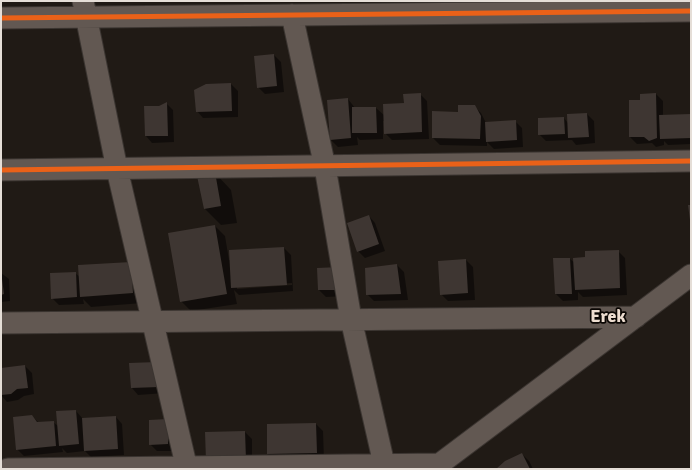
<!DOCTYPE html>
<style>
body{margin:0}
#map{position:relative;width:692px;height:470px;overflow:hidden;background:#201a15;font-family:Signika,sans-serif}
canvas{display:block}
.frame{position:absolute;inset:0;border:2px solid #e5ded7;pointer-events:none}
</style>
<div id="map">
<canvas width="692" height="470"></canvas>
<div class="frame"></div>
</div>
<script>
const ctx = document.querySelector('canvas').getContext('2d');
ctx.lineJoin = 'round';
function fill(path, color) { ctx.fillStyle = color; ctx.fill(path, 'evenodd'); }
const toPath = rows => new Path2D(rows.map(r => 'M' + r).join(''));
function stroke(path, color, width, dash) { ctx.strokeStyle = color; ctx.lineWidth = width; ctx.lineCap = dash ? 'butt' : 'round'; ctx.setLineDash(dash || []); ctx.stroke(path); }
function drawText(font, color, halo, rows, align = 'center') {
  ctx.font = font + ' Signika,sans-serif'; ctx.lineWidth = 3.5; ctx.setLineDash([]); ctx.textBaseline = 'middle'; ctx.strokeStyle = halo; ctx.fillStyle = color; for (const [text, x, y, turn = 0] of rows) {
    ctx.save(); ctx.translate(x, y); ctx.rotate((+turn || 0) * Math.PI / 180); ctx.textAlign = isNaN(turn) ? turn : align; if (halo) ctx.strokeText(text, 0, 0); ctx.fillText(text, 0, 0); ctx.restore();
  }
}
fill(toPath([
 [361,1,380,1,380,2,362,2],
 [274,55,281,62,284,92,265,94,258,87],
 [231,84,238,91,238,117,203,118,197,111],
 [420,94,427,101,429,139,392,140,385,133,385,121,383,121,383,139,360,140,357,137,358,145,338,147,331,140,348,99,355,108,376,108,385,116],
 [656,94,663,101,663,116,691,115,691,144,668,145,664,141,664,145,656,147,652,143,637,144,630,137,641,101],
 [167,104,173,110,174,142,152,143,146,136],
 [474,106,481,113,486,123,515,121,522,128,523,147,494,149,487,142,487,146,440,145,433,138,433,112,459,113],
 [587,114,594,121,595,143,576,145,572,140,546,141,539,134,564,118,568,123],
 [215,173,231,190,237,223,221,225,205,209],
 [369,216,375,223,385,251,365,258,358,251],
 [215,226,225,236,229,260,284,248,291,255,293,291,239,295,234,290,237,304,191,311,181,301],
 [292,283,292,285,237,289,237,287],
 [618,251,625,258,627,295,583,297,578,292,578,300,563,301,556,294,554,259,570,259,575,263,586,258],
 [466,260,473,267,475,300,448,301,441,294],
 [131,263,143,303,91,307,83,299,84,304,59,305,52,298,75,273,80,277],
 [397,265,404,272,408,300,374,301,367,294],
 [318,269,347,296,326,297,319,290],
 [1,273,9,279,10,301,1,302],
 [25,366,32,373,34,394,24,396,18,400,7,402,1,395,1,369],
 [164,370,165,393,138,395,132,388],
 [76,411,83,419,116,417,122,424,124,455,91,457,85,451,67,453,62,448,63,452,24,456,17,449,32,416,39,423,53,422,58,426,57,412],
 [167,420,175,451,157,451,150,444],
 [316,424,323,431,324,460,275,461,268,454],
 [245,432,252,439,252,466,214,467],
 [522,454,529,461,533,469,498,469]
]), '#0007');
fill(toPath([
 [274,54,277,86,257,88,254,56],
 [231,83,232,111,196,112,194,90,206,84],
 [421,93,422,132,384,134,383,104,404,103,403,94],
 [656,93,657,138,649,141,644,137,629,137,629,100,640,100,640,94],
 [348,98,351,138,330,140,327,100],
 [167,102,168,136,145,136,144,106,159,106],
 [458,105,475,105,481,116,480,139,432,138,432,111,458,112],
 [352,107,376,107,377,133,352,133],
 [587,113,589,137,568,138,567,114],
 [691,114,691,138,660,139,659,115],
 [564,117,565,134,538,135,538,118],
 [516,120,517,140,486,142,485,122],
 [215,172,221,206,204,209,197,176],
 [688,205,691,205,691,220,690,220],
 [369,215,379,244,357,252,347,223],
 [215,225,227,294,180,302,168,233],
 [284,247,287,285,231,288,229,250],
 [619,250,620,288,575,290,573,258,585,257,585,251],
 [553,258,570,258,572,294,555,294],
 [466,259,468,293,440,295,438,261],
 [131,262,133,293,80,297,78,265],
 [397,264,401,294,366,295,365,268],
 [340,267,340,290,318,290,317,268],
 [1,271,4,294,1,295],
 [76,272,77,297,51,299,50,273],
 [157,362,159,387,131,388,129,363],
 [25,365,28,388,17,389,11,394,1,395,1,368],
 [76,410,79,444,59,446,56,411],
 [32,415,37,422,54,421,56,446,16,450,13,417],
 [116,416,118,449,84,451,82,418],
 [168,419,168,444,149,445,149,420],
 [316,423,317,453,267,454,267,424],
 [245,431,246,460,206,461,205,432],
 [522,453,530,469,496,469,505,461]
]), '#3e3632');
const minor = toPath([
 [83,1,117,169,187,469],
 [292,15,325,167,351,319,384,464],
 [1,18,691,11],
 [1,170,691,161],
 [1,323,636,317],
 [8,469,440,464],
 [433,469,691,275]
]);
stroke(minor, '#3b3531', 23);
stroke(minor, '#625852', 21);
stroke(toPath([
 [1,18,691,11],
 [1,170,691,161]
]), '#ea6118', 5);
drawText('bold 18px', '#eeded1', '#0a0603', [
 ["Erek",608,317]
]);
</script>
